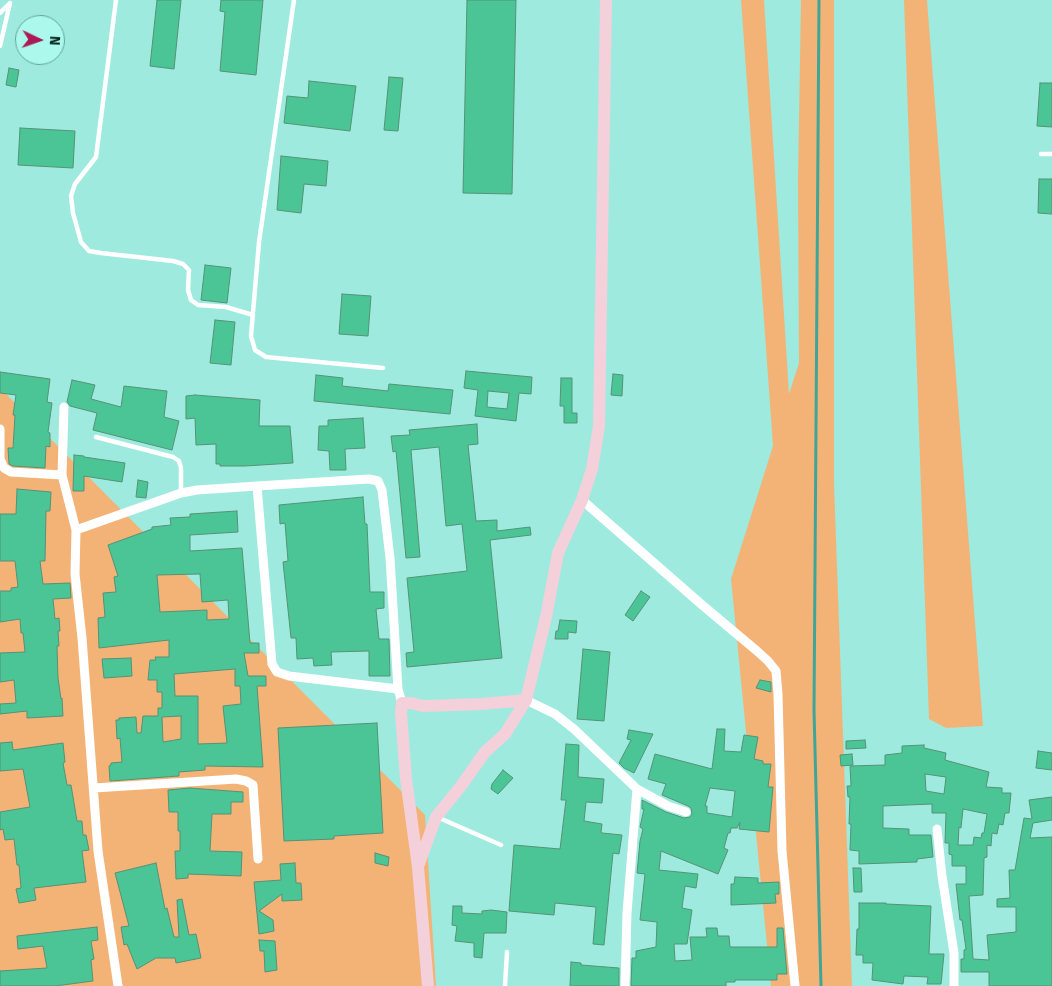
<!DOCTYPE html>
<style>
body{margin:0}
#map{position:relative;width:1052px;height:986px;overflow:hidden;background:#9eeade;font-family:"Fira Sans",sans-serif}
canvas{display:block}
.north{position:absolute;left:15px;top:15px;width:50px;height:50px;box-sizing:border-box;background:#abf8ec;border:1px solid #67a39a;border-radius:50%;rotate:93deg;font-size:14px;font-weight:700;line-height:20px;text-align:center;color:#02231f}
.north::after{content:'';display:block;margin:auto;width:18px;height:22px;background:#aa1a54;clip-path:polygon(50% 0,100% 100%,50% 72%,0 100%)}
</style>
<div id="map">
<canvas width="1052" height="986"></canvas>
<div class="north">N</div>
</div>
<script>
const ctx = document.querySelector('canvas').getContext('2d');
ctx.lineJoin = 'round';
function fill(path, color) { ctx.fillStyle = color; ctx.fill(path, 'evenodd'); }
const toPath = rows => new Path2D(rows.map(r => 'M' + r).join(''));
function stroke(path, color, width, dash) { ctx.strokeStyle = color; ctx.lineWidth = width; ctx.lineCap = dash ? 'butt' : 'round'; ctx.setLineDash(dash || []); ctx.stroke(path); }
fill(toPath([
 [741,0,764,0,789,394,799,363,798,180,801,0,834,0,834,483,852,986,771,986,731,579,773,446],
 [904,0,927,0,983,726,946,728,929,719],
 [0,388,425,815,436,986,0,986]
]), '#f4b376');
stroke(toPath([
 [819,0,814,710,821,986]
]), '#3da699', 3);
const building = toPath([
 [157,0,181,0,174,69,150,66,157,0],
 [221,0,263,0,256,75,220,71,225,12,220,11,221,0],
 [467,0,516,0,512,194,463,193,467,0],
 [9,68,19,70,16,87,6,85,9,68],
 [389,77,403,78,398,131,384,130,389,77],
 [309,81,356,86,350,131,284,123,287,96,308,98,309,81],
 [1040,83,1052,83,1052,127,1037,126,1040,83],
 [20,128,75,131,73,168,18,165,20,128],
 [281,156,328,161,326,186,304,184,301,213,277,210,281,156],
 [1039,179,1052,179,1052,214,1038,213,1039,179],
 [205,265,231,268,227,303,201,300,205,265],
 [342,294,371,296,368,336,339,334,342,294],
 [215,320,235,322,231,365,210,363,215,320],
 [466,371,532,377,531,394,519,393,516,421,475,416,478,390,464,388,466,371],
 [488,391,509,393,507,409,487,407,488,391],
 [0,372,50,379,47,402,52,403,48,432,50,433,50,447,46,446,45,468,13,466,9,464,8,448,13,448,15,415,13,415,16,395,0,393,0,372],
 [613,374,623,375,622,396,611,395,613,374],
 [316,375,343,378,342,386,388,391,389,384,453,390,450,414,314,401,316,375],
 [561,378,572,378,572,413,577,413,577,423,564,423,564,406,560,406,561,378],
 [72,380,95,385,91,399,121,407,124,386,167,391,164,417,179,421,172,450,93,430,97,413,70,406,67,402,72,380],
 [195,395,260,400,259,426,290,426,293,463,245,466,220,466,220,464,216,464,216,444,196,445,195,418,186,419,186,396,195,395],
 [363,418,365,448,345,449,346,470,330,470,329,451,318,450,319,426,328,426,328,420,363,418],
 [477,424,478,444,468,445,476,521,497,520,497,531,530,527,531,535,490,540,502,658,407,667,406,653,414,652,407,578,467,571,462,524,446,526,439,447,411,450,420,557,406,558,396,451,393,452,391,436,410,435,409,430,477,424],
 [74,455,84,456,84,457,125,463,122,482,84,476,84,491,73,491,74,455],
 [138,480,148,482,146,498,136,497,138,480],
 [17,489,51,492,50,511,46,511,45,561,40,561,43,584,70,583,71,598,53,599,55,619,59,618,60,631,58,631,59,646,57,646,58,678,61,699,62,698,63,716,27,718,27,711,0,714,0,704,16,703,14,680,0,682,0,653,25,652,23,633,21,633,20,619,0,622,0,591,11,591,11,588,18,587,15,561,0,561,0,514,16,514,17,489],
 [363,497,365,524,367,524,370,592,384,592,384,608,376,609,379,639,389,639,390,676,369,676,369,651,331,652,332,665,314,666,313,658,297,659,296,638,291,638,283,562,288,561,285,523,280,524,279,505,363,497],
 [237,511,238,532,190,535,190,551,242,548,250,643,259,643,259,653,244,653,248,676,266,676,266,686,257,686,263,767,205,766,205,770,179,772,179,776,110,781,109,766,111,765,111,763,122,762,120,738,117,739,116,720,119,720,119,718,136,717,137,733,141,733,143,716,158,716,158,708,162,708,162,692,157,692,157,680,148,680,150,660,156,660,155,657,169,657,169,640,99,648,98,618,105,617,103,593,116,592,114,577,118,576,108,545,152,529,152,527,171,525,170,518,190,517,190,514,237,511],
 [200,574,202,602,228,600,229,619,207,620,207,610,160,612,157,575,200,574],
 [235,669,235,686,240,686,241,704,223,706,227,743,198,744,198,696,175,696,174,674,235,669],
 [181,716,181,739,163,742,162,717,181,716],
 [641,591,650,597,633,621,625,615,641,591],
 [560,620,577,621,576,633,568,632,568,639,555,639,556,631,558,631,560,620],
 [583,649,610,652,604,721,577,719,583,649],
 [131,658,132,676,104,678,102,659,131,658],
 [760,680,771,682,771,692,756,688,760,680],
 [377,723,383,833,334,836,334,839,284,841,278,728,377,723],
 [717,729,725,729,724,751,741,752,744,735,758,737,754,759,763,761,763,764,771,764,768,787,773,787,769,832,739,829,740,822,737,828,731,828,730,833,728,833,724,848,728,850,718,874,661,851,659,870,698,874,696,888,685,886,682,908,692,910,687,944,674,944,675,961,692,960,690,937,707,937,706,928,717,928,718,936,729,936,730,947,777,947,777,928,783,928,787,974,777,974,777,980,735,980,735,982,726,982,726,986,631,986,632,958,636,958,636,951,656,947,657,922,640,920,645,874,637,873,640,841,643,829,640,827,644,809,642,809,642,800,666,812,684,818,690,817,692,814,691,808,688,806,662,795,666,784,648,779,655,754,712,769,717,729],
 [710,788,735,791,732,817,707,813,707,806,705,806,710,788],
 [629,730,653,734,634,773,624,768,619,763,631,740,627,739,629,730],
 [865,740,866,748,846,749,846,741,865,740],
 [12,742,13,750,63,743,65,762,63,763,67,785,71,785,77,821,82,821,83,835,86,835,89,850,82,851,86,882,34,888,36,900,19,903,16,889,21,888,19,865,17,865,14,839,5,840,3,829,0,830,0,812,30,807,23,769,0,771,0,743,12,742],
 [566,744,579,745,578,777,604,779,602,803,586,802,584,821,602,824,601,832,602,833,622,835,619,854,613,853,604,945,593,944,596,907,555,903,554,915,509,911,514,845,560,849,566,800,561,800,566,744],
 [924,745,924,748,946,753,945,760,989,772,986,787,1002,788,1002,793,1011,793,1009,813,1005,813,1003,825,999,824,997,834,992,833,991,846,987,845,987,857,984,858,983,895,969,896,973,959,989,960,987,935,1016,932,1016,907,997,907,997,899,1010,898,1009,870,1015,870,1024,818,1032,819,1029,800,1052,797,1052,820,1033,823,1030,838,1052,837,1052,986,989,986,989,972,961,972,961,959,964,959,964,950,966,949,962,920,960,920,956,884,966,884,966,866,952,866,952,855,949,854,949,843,945,843,946,813,932,813,932,804,883,806,883,828,909,829,909,835,931,835,933,857,917,859,917,862,859,864,859,851,850,850,851,824,849,824,850,797,848,797,847,786,851,786,850,766,885,765,885,755,902,753,902,746,924,745],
 [925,774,946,777,944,794,926,791,925,774],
 [963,809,987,814,984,833,982,833,981,838,974,837,973,845,958,845,959,827,961,828,963,809],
 [1038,751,1052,753,1052,770,1036,768,1038,751],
 [852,754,853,765,841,766,840,755,852,754],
 [503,770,513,778,498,794,491,789,492,784,503,770],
 [190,788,243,792,243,802,231,802,231,814,212,814,210,851,242,852,241,876,188,874,188,878,176,879,175,851,180,851,180,831,178,831,178,812,169,812,168,790,190,788],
 [375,853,389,857,388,866,375,863,375,853],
 [156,863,165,909,167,908,174,937,179,937,177,900,182,899,189,935,196,934,201,958,176,963,175,958,156,958,137,969,127,944,124,945,121,927,129,926,115,873,156,863],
 [295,863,296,883,301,883,302,900,282,901,282,894,259,911,273,920,274,931,259,934,254,882,281,880,280,864,295,863],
 [853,868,861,868,862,892,854,892,853,868],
 [735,877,758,878,758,883,779,882,779,894,775,894,776,903,731,905,731,884,734,884,735,877],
 [859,903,886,903,886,904,931,906,929,954,944,954,941,984,927,984,928,977,904,976,903,984,872,980,873,963,863,963,863,955,856,955,857,929,859,929,859,903],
 [453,906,462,906,462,913,482,914,482,911,491,910,507,912,506,933,484,933,482,958,474,957,474,943,455,941,457,926,452,925,453,906],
 [97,927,98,940,91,941,94,959,91,960,93,981,55,986,0,986,0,971,47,968,43,946,18,949,17,936,97,927],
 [259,940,275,941,277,970,265,972,264,951,260,951,259,940],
 [571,962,581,963,581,965,619,968,619,986,570,986,571,962]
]);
fill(building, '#4bc595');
stroke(building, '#559277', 1);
stroke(toPath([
 [116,0,96,157,75,184,71,196,73,213,81,242,89,251,101,253,173,261,183,264,189,270,188,290,191,300,198,305,226,307,253,315],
 [294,0,259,242,251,336,255,350,266,357,383,368],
 [0,13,9,4],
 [0,46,10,3],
 [1041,154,1052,154],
 [96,437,173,457,179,461,181,468,181,493],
 [437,817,501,845],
 [505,986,507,952]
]), '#fff', 4.5);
stroke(toPath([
 [64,407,62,475,76,530,75,574,82,638,98,851,118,986],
 [0,429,0,459,4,468,11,472,62,475],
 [257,486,369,479,378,481,382,490,390,558,398,689,402,703],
 [582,500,701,604,757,651,768,661,776,671,778,694,782,851,795,986],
 [76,530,181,493,197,490,257,486,272,664,277,672,289,676,398,689],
 [526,700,555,714,574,729,637,789,668,806,686,812],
 [94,788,236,779,246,781,253,785,258,859],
 [937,829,942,876,954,953,954,986],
 [625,986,627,913,637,789]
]), '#fff', 9);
stroke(toPath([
 [419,864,436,817,461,786,485,752,505,734,526,700],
 [428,986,418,867,406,779,401,713,402,703,411,703,423,706,482,704,526,700,546,617,558,553,582,500,592,469,599,426,606,0]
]), '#f4d0db', 12);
</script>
